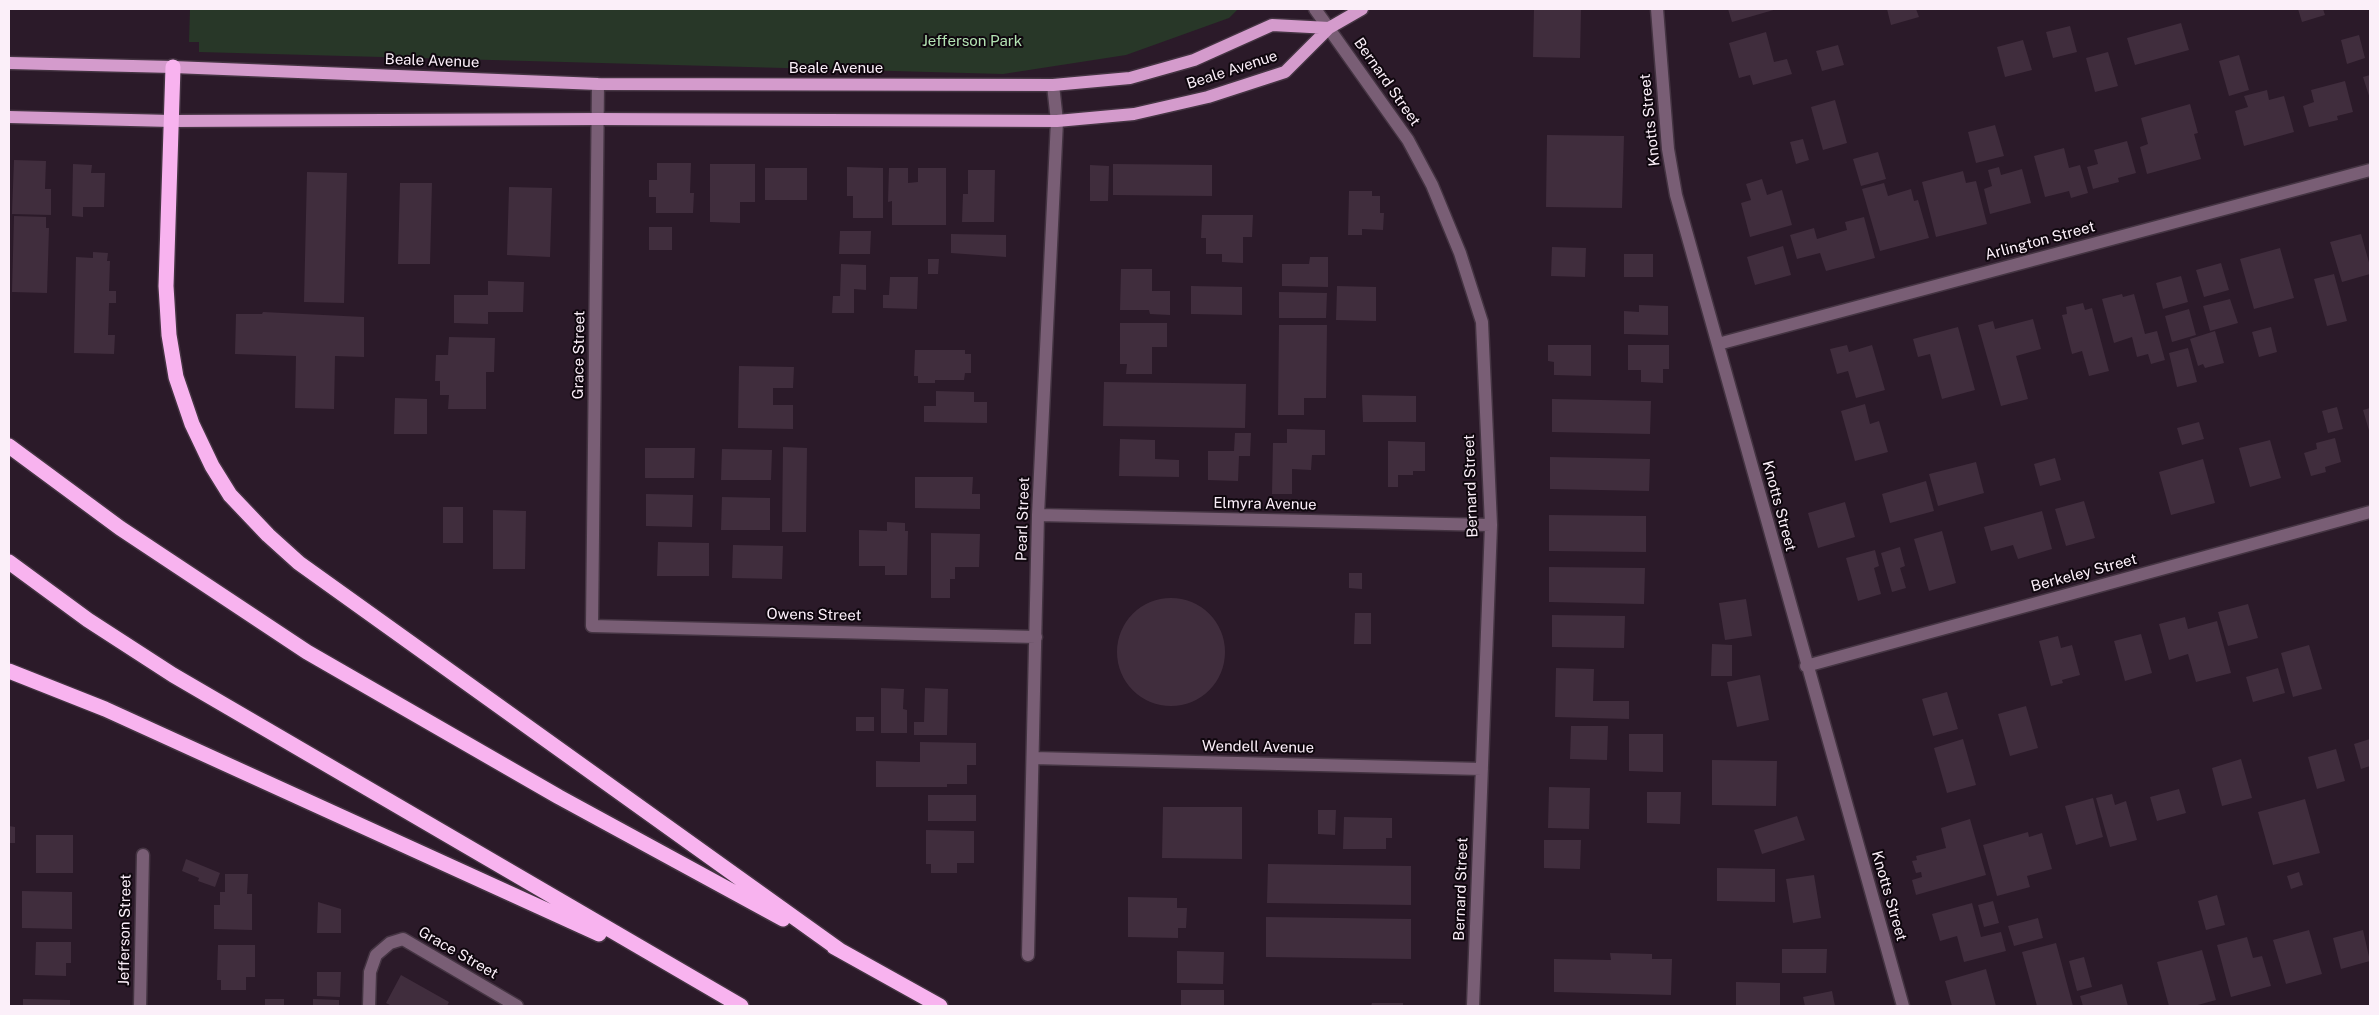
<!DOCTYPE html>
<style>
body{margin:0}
#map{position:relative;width:2379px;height:1015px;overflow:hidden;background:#2b1a29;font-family:"Public Sans",sans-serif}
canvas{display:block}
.frame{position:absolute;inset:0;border:10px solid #fbeff9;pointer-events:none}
</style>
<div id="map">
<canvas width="2379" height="1015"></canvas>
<div class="frame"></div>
</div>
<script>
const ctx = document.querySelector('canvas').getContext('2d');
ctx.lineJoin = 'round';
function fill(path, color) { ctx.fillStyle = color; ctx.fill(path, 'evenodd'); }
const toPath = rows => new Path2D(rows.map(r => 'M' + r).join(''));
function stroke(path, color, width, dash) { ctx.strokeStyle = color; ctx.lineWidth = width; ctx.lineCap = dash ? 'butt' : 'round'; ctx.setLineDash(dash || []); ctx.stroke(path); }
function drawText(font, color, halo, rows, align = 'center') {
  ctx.font = font + ' "Public Sans",sans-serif'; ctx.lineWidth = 4; ctx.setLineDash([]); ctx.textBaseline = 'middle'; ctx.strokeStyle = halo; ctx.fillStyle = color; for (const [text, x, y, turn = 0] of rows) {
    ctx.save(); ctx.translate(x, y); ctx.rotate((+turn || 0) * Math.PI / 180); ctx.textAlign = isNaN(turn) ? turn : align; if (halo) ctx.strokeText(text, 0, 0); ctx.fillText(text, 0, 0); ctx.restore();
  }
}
fill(toPath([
 [190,9,1238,9,1229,18,1126,55,1003,74,199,52,199,42,189,42]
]), '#283728');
fill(toPath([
 [1534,9,1581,9,1580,58,1533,57],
 [1728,9,1777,9,1732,22],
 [1887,9,1916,9,1919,17,1891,25],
 [2298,9,2323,9,2325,15,2302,22],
 [2181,23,2189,50,2135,65,2127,38],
 [2070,26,2077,52,2053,58,2046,32],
 [1766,32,1774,62,1787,59,1792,74,1753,85,1750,75,1739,78,1729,43],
 [2359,35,2365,58,2347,64,2341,40],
 [2023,40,2032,70,2005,77,1997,47],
 [1838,45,1844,65,1822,71,1816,51],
 [2108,52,2118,86,2095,92,2086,58],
 [2239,55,2249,90,2229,96,2219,61],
 [2370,75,2370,99,2363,77],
 [2345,81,2353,112,2337,116,2338,120,2309,127,2303,106,2314,102,2311,90],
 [2267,90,2269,100,2284,96,2294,132,2244,146,2235,111,2248,107,2244,96],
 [1835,100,1847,143,1823,150,1811,107],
 [2190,104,2198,133,2194,134,2201,159,2147,174,2140,147,2148,144,2141,118],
 [1995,125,2004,156,1976,163,1968,132],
 [1547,135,1624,136,1622,208,1546,207],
 [1803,139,1809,160,1796,164,1790,142],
 [2127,141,2136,173,2118,178,2119,182,2093,189,2087,167,2098,164,2094,150],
 [2064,148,2069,168,2080,165,2088,193,2071,198,2069,191,2045,197,2034,156],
 [1878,152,1886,179,1861,186,1853,159],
 [14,160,46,161,45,189,51,189,51,215,12,214],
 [657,163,691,163,690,193,694,193,693,213,656,213,656,197,649,197,649,180,657,180],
 [73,164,92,165,91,173,105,173,104,207,83,207,83,217,72,216],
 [710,164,755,164,755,202,740,202,740,223,710,222],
 [1113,164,1212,165,1212,196,1113,195],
 [1090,165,1109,166,1108,201,1090,201],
 [847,167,883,168,883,218,853,218,853,196,847,196],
 [1999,167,2001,175,2022,169,2031,203,1990,214,1984,189,1992,186,1988,170],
 [765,168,807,168,807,200,765,200],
 [889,168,908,168,908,183,918,182,918,168,946,168,946,225,892,225,892,201,888,202],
 [968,170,995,170,994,222,962,222,963,194,968,194],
 [1963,171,1966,183,1976,181,1987,224,1936,237,1922,182],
 [307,172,347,173,344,303,304,302],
 [1762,179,1767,195,1782,190,1792,225,1750,237,1741,203,1751,200,1746,184],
 [400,183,432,183,430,264,398,264],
 [1884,183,1888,196,1911,189,1914,201,1918,200,1929,238,1880,251,1862,189],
 [509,187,552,188,550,257,507,255],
 [1349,191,1372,191,1372,196,1380,196,1380,213,1384,213,1383,230,1362,229,1362,235,1348,235],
 [1202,215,1253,215,1252,237,1243,237,1243,263,1222,262,1222,254,1206,254,1206,238,1201,238],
 [14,216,46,217,46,228,49,228,47,293,12,292],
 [1864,217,1875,258,1826,271,1820,253,1797,259,1790,235,1814,228,1817,239,1847,230,1845,222],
 [649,227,672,227,672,250,649,250],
 [840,231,871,231,870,254,839,254],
 [951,234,1006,235,1006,257,951,253],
 [2361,234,2370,266,2370,274,2342,282,2330,242],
 [1783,246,1791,275,1755,285,1747,257],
 [1552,247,1586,248,1585,277,1551,276],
 [2280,248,2294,298,2254,309,2240,259],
 [93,252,108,253,107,261,110,261,109,291,116,291,116,303,109,303,108,335,115,335,114,354,74,353,76,257,93,258],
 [1624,254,1653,254,1653,277,1624,277],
 [1310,257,1328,257,1328,287,1282,286,1282,264,1309,264],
 [928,259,939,259,938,274,928,274],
 [2221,263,2229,290,2204,297,2196,270],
 [841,264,866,265,866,290,854,289,854,313,832,313,833,296,840,296],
 [1121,269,1152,269,1152,291,1170,291,1170,315,1150,314,1149,310,1120,310],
 [2334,274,2347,321,2327,326,2314,279],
 [2181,276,2188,302,2163,309,2156,283],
 [890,277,918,277,917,309,883,308,883,295,889,295],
 [488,281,524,282,523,312,488,312,488,324,454,323,454,295,488,295],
 [1191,286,1242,287,1242,315,1191,314],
 [1337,286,1376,287,1376,321,1336,320],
 [1279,292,1327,293,1326,318,1279,318],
 [2122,294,2123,297,2134,294,2145,334,2157,331,2165,360,2151,364,2148,354,2137,357,2132,337,2114,343,2102,299],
 [2230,299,2238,323,2210,331,2203,306],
 [2083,303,2085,310,2092,308,2109,371,2089,376,2082,351,2072,354,2062,315,2067,314,2066,307],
 [1639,305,1668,306,1668,335,1624,334,1624,311,1639,312],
 [2189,309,2196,335,2172,342,2165,316],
 [263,312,364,317,364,357,335,356,334,409,295,408,296,356,235,354,236,314,262,314],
 [2033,319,2041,349,2016,356,2028,399,2001,406,1978,325,1993,321,1995,329],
 [1120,323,1167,323,1167,347,1152,347,1152,374,1126,374,1127,364,1120,364],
 [1279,325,1327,325,1326,398,1304,398,1304,415,1278,415],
 [1958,327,1975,390,1942,399,1930,354,1918,357,1913,339],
 [2271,327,2277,352,2259,357,2252,332],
 [2215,331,2224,363,2205,368,2203,364,2198,366,2190,339],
 [449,337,495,338,494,372,486,372,486,409,448,409,449,395,440,395,440,381,435,381,436,355,448,355],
 [1548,345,1591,345,1591,376,1554,375,1554,362,1548,361],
 [1628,345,1669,345,1669,369,1663,369,1663,383,1641,382,1641,370,1628,370],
 [1847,345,1849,352,1872,345,1885,390,1856,398,1848,371,1837,374,1830,349],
 [2188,348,2197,382,2177,387,2169,353],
 [915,350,965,350,965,354,971,354,971,373,965,373,964,380,935,380,935,383,918,383,918,376,914,376],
 [739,366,794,367,793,388,773,388,773,405,793,405,793,429,738,428],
 [1104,382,1246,384,1245,428,1103,426],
 [936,391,974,392,974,402,987,402,987,423,924,422,924,406,936,406],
 [1362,395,1416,396,1416,422,1363,422],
 [395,398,427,399,427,434,394,434],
 [1552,399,1651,401,1650,434,1552,432],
 [1865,404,1870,424,1879,421,1888,452,1855,461,1841,411],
 [2337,407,2343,429,2328,433,2322,411],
 [2370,408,2370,434,2363,410],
 [2199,422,2204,439,2182,445,2177,428],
 [1287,429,1325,430,1325,455,1312,455,1311,470,1292,469,1292,494,1272,494,1273,443,1287,443],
 [1235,433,1251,433,1250,456,1239,456,1238,481,1208,480,1208,451,1234,451],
 [2335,438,2341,462,2325,467,2326,472,2311,476,2304,453,2317,449,2316,443],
 [1120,439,1155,440,1155,459,1179,460,1179,477,1119,476],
 [2270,440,2281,478,2250,487,2239,448],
 [1388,441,1425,442,1425,471,1413,471,1413,475,1398,475,1398,487,1388,487],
 [783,447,807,448,806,532,782,532],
 [645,448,695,448,694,478,645,478],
 [722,449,772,450,771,480,721,480],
 [1550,457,1650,459,1649,491,1550,489],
 [2055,458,2061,480,2040,486,2034,464],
 [2203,459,2215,503,2171,515,2159,472],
 [1976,462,1984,493,1938,506,1929,474],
 [915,477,973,477,972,494,980,494,980,509,915,508],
 [1926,481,1934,511,1890,523,1882,494],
 [646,494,693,495,692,527,646,526],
 [722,497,770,498,770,530,721,530],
 [2084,501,2095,538,2066,546,2055,509],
 [1845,502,1855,537,1818,548,1808,513],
 [443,507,463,507,463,543,443,543],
 [493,510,526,511,525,569,493,569],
 [2042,511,2052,549,2018,559,2013,545,1991,551,1984,527],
 [1549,515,1646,516,1646,552,1549,551],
 [887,522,905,523,905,531,908,531,907,575,885,575,885,566,859,566,859,530,887,531],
 [1942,531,1956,583,1929,591,1914,539],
 [931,533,980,534,979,567,955,567,955,579,950,579,950,598,931,598],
 [658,542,709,543,709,576,657,576],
 [733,545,783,546,782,579,732,578],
 [1900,547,1905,566,1900,568,1906,588,1892,592,1881,553],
 [1875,550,1879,566,1874,568,1881,594,1858,601,1846,558],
 [1549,567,1645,568,1644,604,1549,602],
 [1349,573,1362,573,1362,589,1349,588],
 '1117 652a54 54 0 1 1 108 0a54 54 0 1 1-108 0Z',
 [1746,599,1752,636,1725,640,1719,603],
 [2248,604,2258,638,2228,646,2218,612],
 [1355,613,1371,613,1371,644,1354,644],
 [1552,615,1625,616,1624,648,1552,647],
 [2185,617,2188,629,2217,621,2231,673,2196,682,2188,654,2169,660,2159,624],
 [2141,634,2152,673,2125,681,2114,641],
 [2058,636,2061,648,2072,645,2080,675,2062,680,2063,683,2051,686,2039,641],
 [1712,644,1732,645,1732,676,1711,676],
 [2309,645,2322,689,2293,697,2281,653],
 [1556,668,1594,669,1593,701,1629,701,1629,719,1555,717],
 [2278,668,2285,693,2253,702,2246,677],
 [1760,675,1769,720,1737,727,1727,682],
 [881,688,904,689,903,709,907,710,907,733,881,733],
 [925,688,948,689,947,735,914,735,914,722,924,722],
 [1947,692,1958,729,1933,736,1922,699],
 [2026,706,2038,748,2010,756,1998,714],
 [856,717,874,717,874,731,856,731],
 [1571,726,1608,726,1607,760,1570,759],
 [1629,734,1663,734,1663,772,1629,771],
 [1963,739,1976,785,1947,793,1934,748],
 [2370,739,2370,766,2361,769,2354,744],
 [920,742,976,743,976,765,967,765,967,784,947,784,947,787,876,787,876,761,920,762],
 [2336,749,2345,781,2317,789,2308,757],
 [2241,759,2252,798,2222,806,2212,768],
 [1712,760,1777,761,1776,806,1712,805],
 [1549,787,1590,788,1589,829,1548,828],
 [2179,789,2186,813,2157,821,2150,797],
 [1647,792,1681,792,1680,824,1647,823],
 [2112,794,2115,805,2126,801,2137,840,2110,847,2096,798],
 [928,795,976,795,976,821,928,821],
 [2093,798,2103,837,2076,845,2065,806],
 [2305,799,2320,853,2273,865,2258,812],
 [1163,807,1242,807,1242,859,1162,858],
 [1318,810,1336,810,1335,835,1318,834],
 [1797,816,1805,840,1762,854,1754,830],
 [1344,817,1392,818,1392,838,1386,838,1386,849,1343,849],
 [1970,819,1986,875,1916,895,1912,880,1922,877,1921,872,1916,873,1912,861,1917,860,1916,856,1946,848,1941,828],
 [9,826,15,827,15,843,9,843],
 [926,830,974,831,974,863,957,863,957,873,931,873,931,864,926,864],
 [2028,832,2029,837,2042,833,2052,869,2027,876,2030,887,1997,896,1983,845],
 [36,835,73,835,73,873,36,873],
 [1544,840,1581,840,1580,869,1544,868],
 [186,859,220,873,215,887,198,881,199,878,182,871],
 [1268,864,1411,866,1411,905,1267,903],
 [1717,868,1775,869,1775,902,1717,901],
 [2299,872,2303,885,2291,889,2287,876],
 [225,874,248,874,247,894,252,894,252,930,214,929,214,905,220,905,220,892,225,892],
 [1814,875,1821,918,1793,923,1786,879],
 [22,891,72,892,72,929,22,928],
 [2217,895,2225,925,2206,930,2198,901],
 [1128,897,1177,898,1177,908,1187,908,1186,928,1178,928,1178,938,1128,937],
 [1993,901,1999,923,1984,927,1978,905],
 [318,902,341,909,341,933,317,933],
 [1972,903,1981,937,2001,932,2006,951,1964,962,1957,936,1940,941,1932,914],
 [1266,917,1411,919,1411,959,1266,957],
 [2038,918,2043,938,2014,946,2008,926],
 [2309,930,2322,974,2286,984,2273,940],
 [2363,930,2370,961,2341,969,2333,938],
 [2247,937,2253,958,2262,956,2271,986,2231,997,2217,945],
 [36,942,71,942,71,963,66,963,66,976,35,975],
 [2056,943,2073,1006,2037,1006,2022,952],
 [218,945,255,945,255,977,246,977,246,990,221,990,221,980,217,980],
 [1782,949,1827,949,1826,973,1782,973],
 [2202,950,2216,1000,2194,1006,2169,1006,2157,962],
 [1177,951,1224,952,1223,984,1177,983],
 [1610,953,1652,954,1652,959,1672,959,1671,995,1554,992,1554,959,1611,960],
 [2084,957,2092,987,2077,991,2069,961],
 [1986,969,1996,1006,1952,1006,1945,981],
 [317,972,341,972,340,997,317,996],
 [401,975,449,1002,447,1006,392,1006,386,1003],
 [1736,982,1780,983,1780,1006,1736,1006],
 [2122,984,2128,1006,2083,1006,2080,996],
 [1181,990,1224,990,1224,1006,1181,1006],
 [1832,991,1835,1006,1805,1006,1803,997],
 [23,999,70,1000,70,1006,23,1006],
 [265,999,284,999,284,1006,265,1006],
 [313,999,339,1000,339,1006,313,1006],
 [1372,1003,1403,1003,1403,1006,1371,1006]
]), '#402d3d');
const minor = toPath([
 [1315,9,1408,140,1432,185,1460,253,1482,322,1491,525,1473,1006],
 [1657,9,1668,149,1676,195,1903,1006],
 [598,84,592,626,1036,637],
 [1718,344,2370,170],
 [1038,515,1491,525],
 [1806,666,2370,512],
 [1033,758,1482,769],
 [1028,955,1038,515,1057,121,1053,85],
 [140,1006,143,855],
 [369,1006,370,972,376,955,390,943,403,939,517,1006]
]);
const major = toPath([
 [9,63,173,67,598,84,1053,85,1130,78,1194,60,1272,25,1329,28],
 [9,117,171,121,598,119,1057,121,1134,114,1208,97,1285,72,1329,28,1362,9]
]);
const highway = toPath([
 [173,67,166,286,169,335,176,377,192,424,212,466,230,495,268,535,299,563,841,951],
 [9,446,120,528,307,652,559,797,783,919],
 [9,562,88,620,173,675,741,1006],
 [9,671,105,709,599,934],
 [834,947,940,1006]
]);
stroke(minor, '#443442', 15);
stroke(major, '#443442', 15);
stroke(highway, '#443442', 18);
stroke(minor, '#795e75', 12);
stroke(major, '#d49bcc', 12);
stroke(highway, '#f8b3ef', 15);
drawText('15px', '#b3e3b3', '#0f070e', [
 ["Jefferson Park",972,41]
]);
drawText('15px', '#fbeff9', '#0f070e', [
 ["Beale Avenue",432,61,2],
 ["Beale Avenue",836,68],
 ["Beale Avenue",1232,70,-18],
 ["Bernard Street",1387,82,55],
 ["Knotts Street",1650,120,-96],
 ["Arlington Street",2040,241,-15],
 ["Grace Street",579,355,-89],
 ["Bernard Street",1471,486,-92],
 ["Elmyra Avenue",1265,504,1],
 ["Knotts Street",1779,506,75],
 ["Pearl Street",1023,519,-88],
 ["Berkeley Street",2084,573,-15],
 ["Owens Street",814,615,1],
 ["Wendell Avenue",1258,747,1],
 ["Bernard Street",1461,889,-88],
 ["Knotts Street",1889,896,74],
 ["Jefferson Street",125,930,-89],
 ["Grace Street",458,953,30]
]);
</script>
